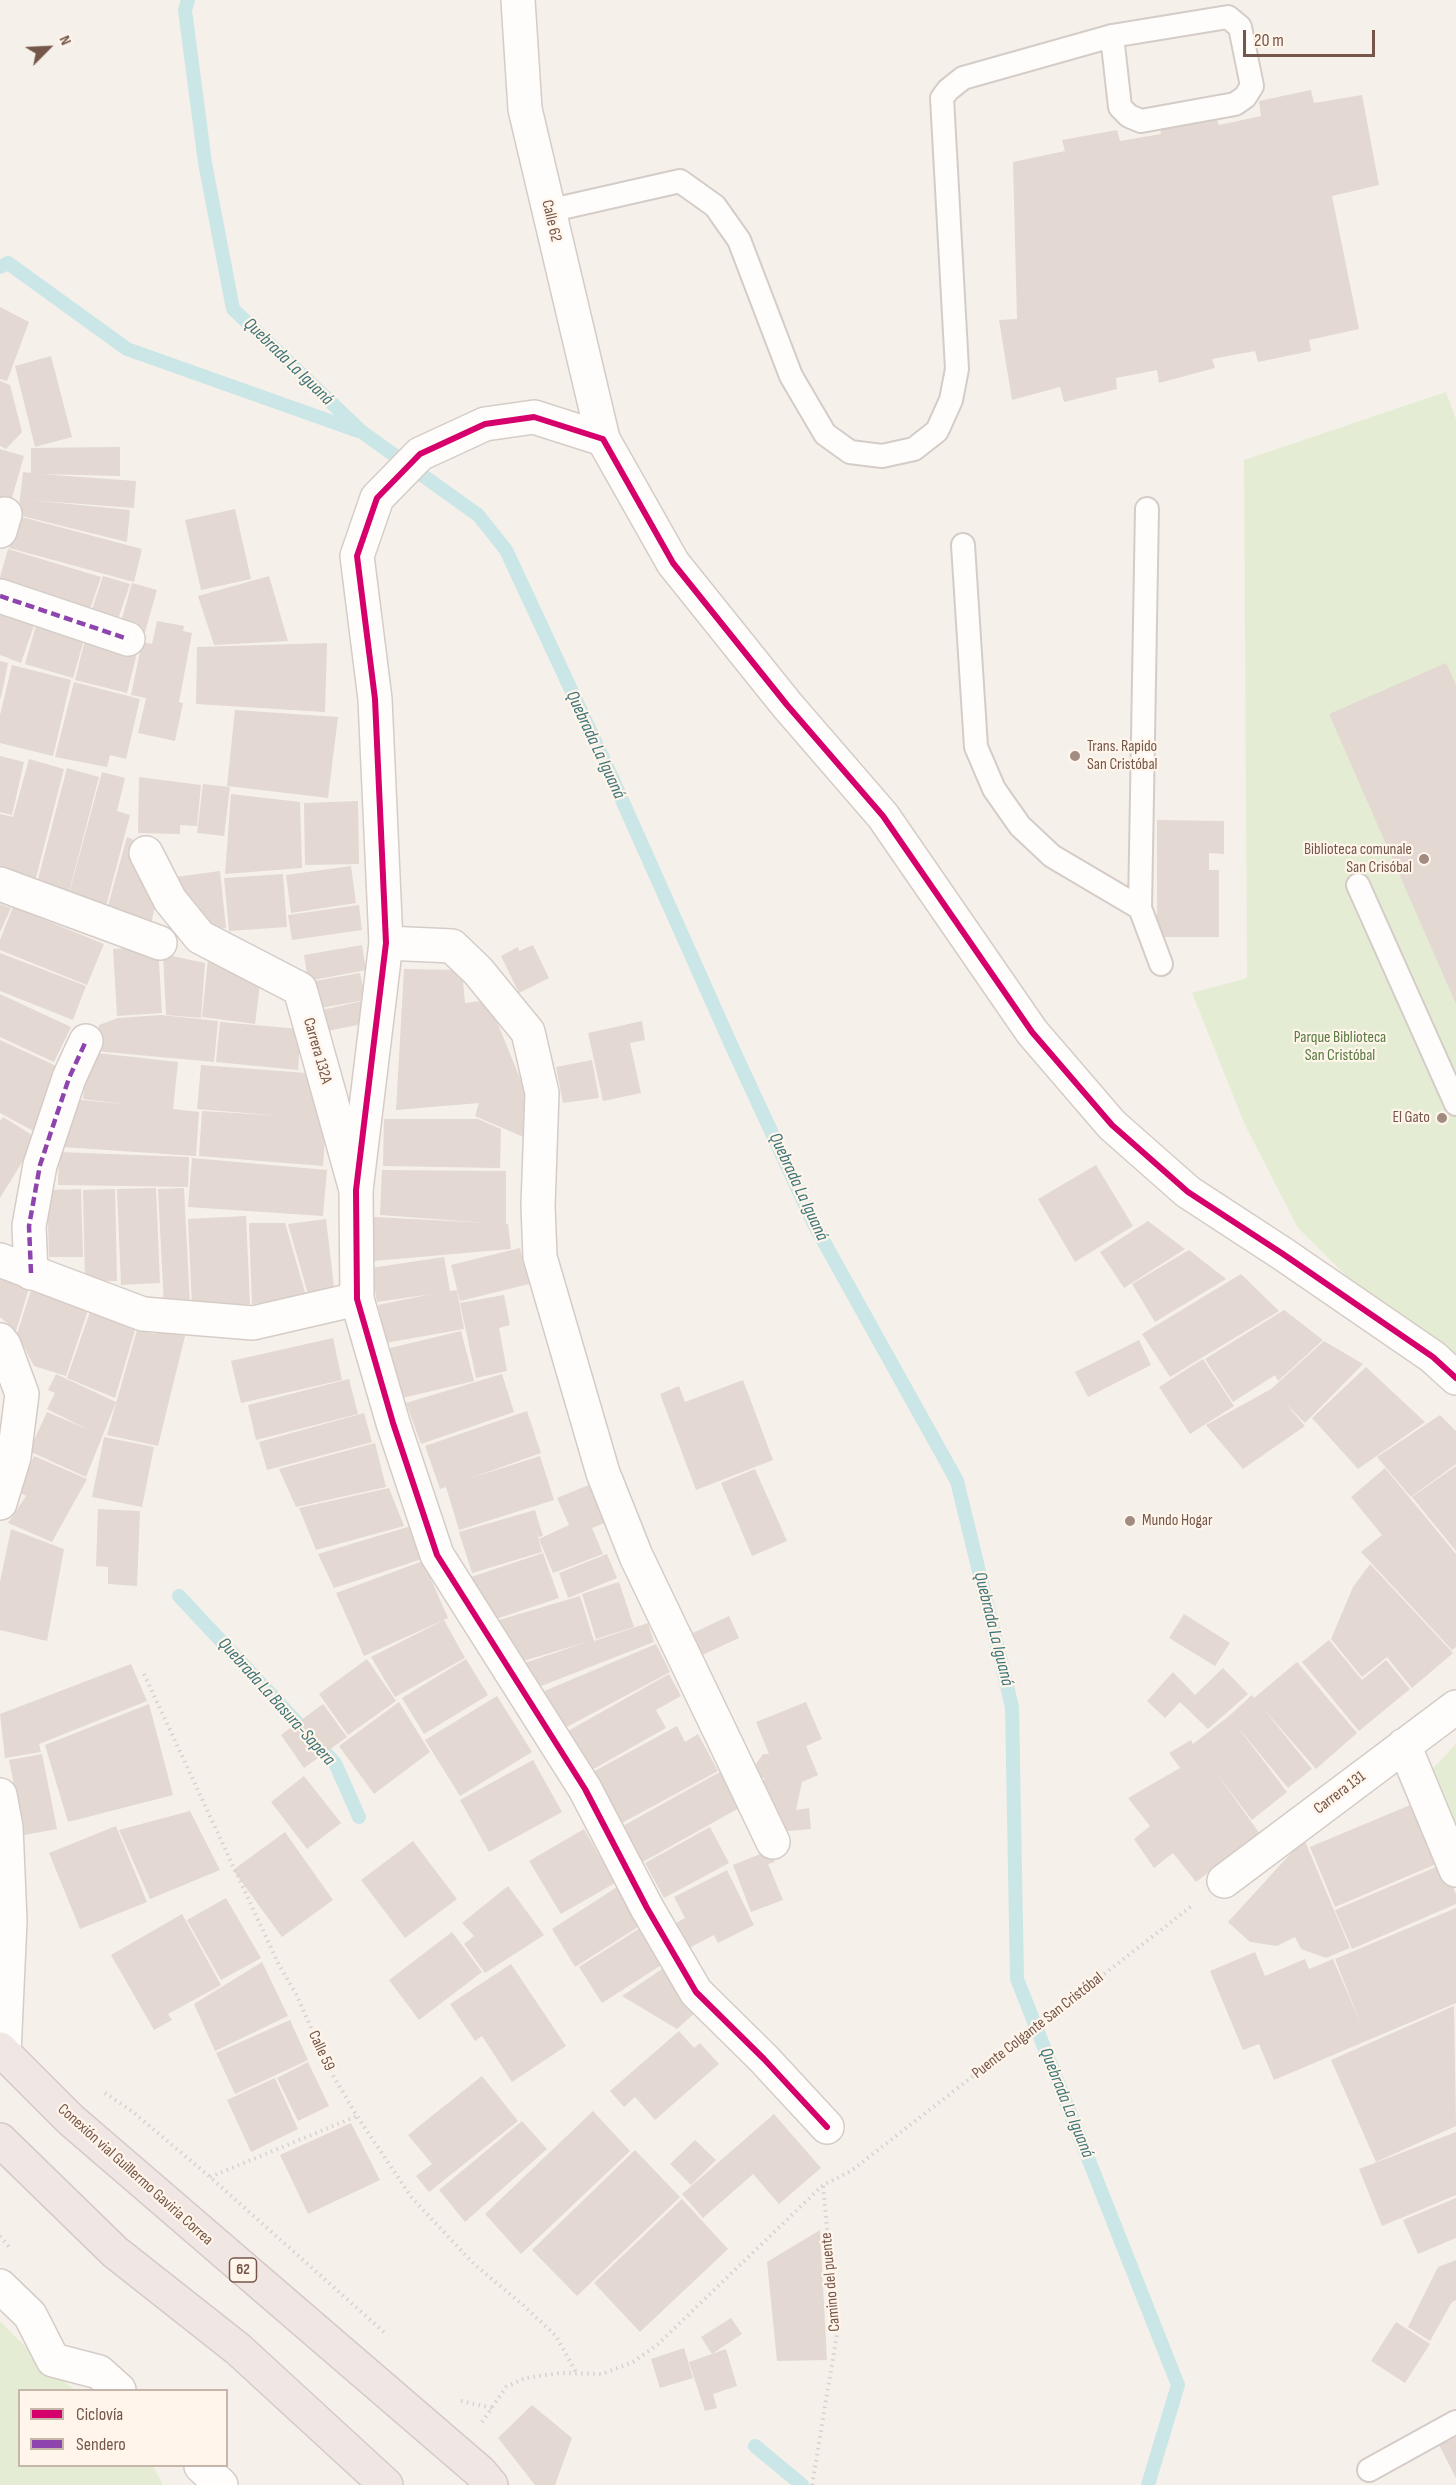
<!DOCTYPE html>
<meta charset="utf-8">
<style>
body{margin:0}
#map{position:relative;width:1456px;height:2485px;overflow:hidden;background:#f6f0ea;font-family:"Sofia Sans Condensed",sans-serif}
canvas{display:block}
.legend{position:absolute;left:18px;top:2389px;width:210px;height:78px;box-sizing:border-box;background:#fff5ea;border:2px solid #c8b5aa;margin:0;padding:8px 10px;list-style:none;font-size:18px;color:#75564a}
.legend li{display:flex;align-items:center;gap:12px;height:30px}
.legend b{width:30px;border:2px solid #c8b5aa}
.north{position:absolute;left:18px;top:18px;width:60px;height:60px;-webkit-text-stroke:4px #fff5ea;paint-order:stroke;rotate:66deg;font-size:16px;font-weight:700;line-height:24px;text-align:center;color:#75564a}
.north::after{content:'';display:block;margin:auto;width:21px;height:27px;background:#75564a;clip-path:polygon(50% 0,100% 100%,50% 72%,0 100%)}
.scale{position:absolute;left:1243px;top:30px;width:132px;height:27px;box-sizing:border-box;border:3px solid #75564a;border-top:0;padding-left:8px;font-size:18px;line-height:21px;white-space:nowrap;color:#75564a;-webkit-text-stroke:4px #fff5ea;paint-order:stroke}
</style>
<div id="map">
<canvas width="1456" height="2485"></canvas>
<ul class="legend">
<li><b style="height:8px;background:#d6006c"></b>Ciclovía</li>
<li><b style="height:8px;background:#8e44ad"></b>Sendero</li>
</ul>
<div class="north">N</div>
<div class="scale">20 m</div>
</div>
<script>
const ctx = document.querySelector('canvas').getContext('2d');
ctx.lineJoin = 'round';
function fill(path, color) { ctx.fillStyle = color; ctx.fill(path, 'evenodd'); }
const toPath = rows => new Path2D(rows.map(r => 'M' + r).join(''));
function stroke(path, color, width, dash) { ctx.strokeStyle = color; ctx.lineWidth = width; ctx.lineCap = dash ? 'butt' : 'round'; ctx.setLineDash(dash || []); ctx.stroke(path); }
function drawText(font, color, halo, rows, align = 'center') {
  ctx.font = font + ' "Sofia Sans Condensed",sans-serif'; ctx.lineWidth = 4.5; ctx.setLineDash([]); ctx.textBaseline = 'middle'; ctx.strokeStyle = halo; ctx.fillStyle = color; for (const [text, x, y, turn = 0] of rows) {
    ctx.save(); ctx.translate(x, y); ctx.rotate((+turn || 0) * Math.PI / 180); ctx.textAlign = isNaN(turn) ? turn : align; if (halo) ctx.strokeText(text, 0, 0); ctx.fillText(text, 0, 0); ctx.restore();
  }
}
fill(toPath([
 [1446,392,1456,419,1456,1377,1424,1353,1298,1228,1245,1125,1192,993,1247,978,1244,460],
 [1456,1744,1456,1863,1421,1781],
 [0,2321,45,2367,75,2390,20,2390,20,2466,153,2466,163,2485,0,2485]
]), '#e4edd4');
stroke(toPath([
 [188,0,185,10,205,163,233,309,362,432,478,515,506,550,614,782,733,1049,814,1224,957,1481,1012,1707,1017,1979,1178,2385,1148,2485],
 [0,267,8,263,127,349,358,431],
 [179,1596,335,1763,359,1817],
 [755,2446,802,2485]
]), '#cbe6e7', 14);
fill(toPath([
 [1311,90,1314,103,1362,95,1379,185,1332,196,1359,329,1309,340,1311,351,1258,362,1255,351,1212,359,1215,368,1159,383,1157,370,1116,378,1117,389,1064,402,1060,387,1012,400,999,320,1017,319,1013,162,1065,151,1062,140,1117,130,1120,141,1161,134,1159,122,1213,111,1219,125,1261,116,1259,101],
 [0,307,29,322,7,381,0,379],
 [51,356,72,437,35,447,15,366],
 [0,381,10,385,22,432,6,449,0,446],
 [120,447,120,476,41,474,136,481,134,508,29,500,130,510,127,542,18,515,23,472,31,473,31,448],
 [0,449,24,456,11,501,0,498],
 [235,509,251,579,201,590,185,520],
 [18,516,142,549,134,582,9,548],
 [8,549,101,577,88,615,55,605,59,591,55,603,0,587,0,577],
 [103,576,130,584,114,631,88,622],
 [269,576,288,641,214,645,198,596],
 [132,583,157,590,143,639,118,632],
 [0,601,38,614,21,663,0,655],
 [39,615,87,629,73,678,25,664],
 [157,621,184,626,183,631,192,633,179,702,183,703,175,741,138,733,146,698,131,695,142,642,152,644],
 [87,632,139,645,127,693,75,680],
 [327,643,325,712,196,704,197,647],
 [0,661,8,663,1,698,0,698],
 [1446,663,1456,685,1456,1004,1329,714],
 [12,665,71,680,53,756,0,743,0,715],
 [74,682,140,699,126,759,110,755,107,767,55,757],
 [235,710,338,717,328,798,227,786],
 [0,756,24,762,12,815,0,812],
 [29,759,64,769,34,885,0,875,0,814,13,817],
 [67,768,99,777,68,896,36,887],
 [102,772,125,778,117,811,130,815,105,910,67,901],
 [139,777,201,785,197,826,180,825,180,834,138,833],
 [203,784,230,787,224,836,197,833],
 [231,794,300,802,302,868,225,874],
 [358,801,359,864,305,865,304,803],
 [1157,820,1224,821,1224,854,1209,853,1209,870,1219,870,1219,937,1157,937],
 [127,837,132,839,158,893,151,924,106,913],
 [351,866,356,903,291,913,286,875],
 [220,871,226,928,197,932,168,878],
 [283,874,287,927,229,931,224,878],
 [0,904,11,908,0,932],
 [359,905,362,930,292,940,288,915],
 [13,907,104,944,87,985,0,950,0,940],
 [362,945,366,970,308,981,304,955],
 [533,945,549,978,519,993,501,956,518,947,519,951],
 [158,946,162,1013,117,1016,113,949],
 [0,953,86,986,73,1020,0,991],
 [163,954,205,963,201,1018,166,1015],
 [208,959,261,977,255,1024,202,1017],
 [404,969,462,970,465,1003,488,1000,529,1100,528,1139,475,1116,479,1103,396,1110],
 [360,973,366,1000,314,1009,309,982],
 [0,994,71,1027,54,1062,0,1037],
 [363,1001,368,1023,327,1031,322,1010],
 [161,1015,218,1021,214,1062,95,1051,99,1025,118,1018],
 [642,1021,645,1040,630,1043,641,1093,603,1101,588,1033],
 [220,1022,301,1029,298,1070,216,1062],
 [0,1040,65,1070,37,1133,0,1113],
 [88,1052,178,1062,173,1109,199,1112,196,1156,62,1147,72,1099,132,1105,83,1099],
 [592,1060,599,1098,563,1103,556,1067],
 [201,1065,319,1074,326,1120,323,1166,199,1156,202,1111,283,1116,197,1109],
 [3,1117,37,1138,0,1198,0,1121],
 [384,1119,478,1119,501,1129,500,1168,383,1166],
 [59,1152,189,1157,188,1187,58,1185],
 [192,1158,327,1170,323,1216,188,1207],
 [1096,1165,1133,1226,1075,1262,1038,1199],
 [382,1170,506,1171,506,1224,508,1224,511,1249,374,1261,374,1217,488,1223,380,1215],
 [156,1188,160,1283,121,1285,117,1189],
 [184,1188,190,1306,164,1307,158,1189],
 [81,1189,83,1257,49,1257,47,1190],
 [115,1189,117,1281,85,1281,83,1190],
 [246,1216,250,1304,192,1306,188,1219],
 [326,1219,334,1287,308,1294,288,1224],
 [1148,1221,1185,1249,1124,1288,1100,1252],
 [249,1223,285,1223,307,1299,252,1304],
 [520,1248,529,1284,460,1301,451,1265],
 [1189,1250,1226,1279,1155,1322,1132,1284],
 [444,1257,450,1291,457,1290,464,1329,385,1343,378,1305,432,1294,377,1302,371,1268],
 [0,1270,29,1288,16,1331,0,1317],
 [1241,1274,1279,1311,1170,1377,1142,1334],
 [32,1287,88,1310,66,1376,34,1366,17,1334],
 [504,1295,510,1325,499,1328,507,1371,476,1378,460,1303],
 [1284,1310,1323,1340,1278,1381,1275,1375,1233,1402,1205,1359],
 [90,1312,135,1330,115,1398,67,1378],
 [156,1328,185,1336,158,1446,107,1435,137,1330,155,1334],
 [461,1331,474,1381,398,1399,386,1349],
 [333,1338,342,1380,241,1403,231,1361],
 [1139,1340,1151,1365,1088,1397,1075,1372],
 [1324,1341,1363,1364,1305,1423,1285,1403,1305,1426,1243,1469,1206,1425,1271,1389],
 [1203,1359,1234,1406,1190,1434,1159,1387],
 [1366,1367,1425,1422,1358,1469,1312,1418],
 [56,1374,116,1402,86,1477,29,1451,47,1412,89,1430,47,1409,55,1393,48,1390],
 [502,1374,514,1412,421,1444,406,1403],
 [349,1379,358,1414,256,1440,248,1405],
 [743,1380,773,1460,696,1490,660,1394,679,1386,685,1402],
 [527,1411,541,1453,468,1479,540,1456,554,1500,459,1530,446,1487,440,1489,425,1446],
 [364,1413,372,1442,267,1470,259,1442],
 [1440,1415,1456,1431,1456,1464,1411,1497,1377,1457],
 [104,1437,154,1447,142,1507,92,1497],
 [375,1443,386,1487,296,1507,279,1469],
 [34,1456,87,1479,52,1542,8,1523,26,1496,18,1491],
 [1456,1466,1456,1551,1412,1497],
 [1385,1468,1456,1554,1456,1647,1452,1650,1361,1552,1382,1535,1351,1497],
 [755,1469,787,1541,752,1556,721,1483],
 [591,1484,607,1522,592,1528,603,1554,553,1573,539,1539,569,1525,557,1498],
 [389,1488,404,1526,316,1550,299,1508],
 [98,1509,140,1511,137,1586,108,1584,108,1567,96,1566],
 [535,1510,543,1536,539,1537,537,1532,542,1552,472,1573,459,1532],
 [411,1526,422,1559,334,1588,318,1554],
 [11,1529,64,1549,47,1641,0,1630,0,1582],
 [543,1553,559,1598,487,1622,471,1577],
 [607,1554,617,1578,568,1598,559,1573],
 [423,1561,448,1618,364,1656,336,1593],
 [1370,1564,1453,1653,1412,1688,1387,1657,1362,1677,1331,1639,1353,1587],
 [619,1582,634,1627,596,1639,582,1594],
 [580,1596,594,1641,648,1623,654,1642,536,1688,522,1664,590,1641,513,1664,489,1623],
 [1184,1614,1230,1643,1215,1666,1169,1638],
 [729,1616,739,1638,702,1655,693,1633],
 [444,1620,465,1658,395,1697,371,1657],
 [1329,1640,1362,1680,1386,1660,1410,1689,1359,1731,1302,1662],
 [656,1644,670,1672,565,1728,542,1692],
 [367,1659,396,1701,348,1735,319,1694],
 [466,1659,488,1695,424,1734,402,1698],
 [1297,1662,1357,1733,1316,1769,1261,1706,1312,1769,1288,1788,1237,1726,1287,1792,1252,1820,1217,1774,1260,1834,1196,1882,1173,1853,1154,1868,1134,1839,1150,1826,1128,1798,1180,1768,1169,1753,1191,1740,1193,1744,1229,1716,1252,1695,1254,1698],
 [131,1664,147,1701,39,1744,41,1752,5,1758,0,1714],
 [1223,1668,1248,1694,1208,1729,1180,1702,1165,1718,1147,1701,1173,1672,1195,1695],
 [669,1674,681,1696,656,1710,666,1728,590,1771,568,1731],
 [497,1696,532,1752,460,1796,425,1740],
 [399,1702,430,1752,374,1794,339,1746],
 [806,1702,822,1739,806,1746,818,1775,802,1782,796,1810,809,1808,811,1829,778,1832,760,1804,764,1778,749,1774,763,1754,769,1754,756,1722],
 [149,1704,173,1795,68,1822,45,1745],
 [323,1704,347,1737,304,1768,281,1735],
 [677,1726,685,1742,698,1734,718,1771,620,1824,591,1773],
 [42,1754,57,1829,24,1835,9,1760],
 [533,1760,562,1812,489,1852,460,1800],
 [720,1772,739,1808,641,1863,621,1827],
 [304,1776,341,1823,307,1849,271,1802],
 [1415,1803,1441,1862,1335,1907,1310,1847],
 [190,1811,220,1870,150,1899,119,1830],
 [116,1826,147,1902,80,1929,49,1853],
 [710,1827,729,1863,664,1898,645,1863],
 [584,1829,615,1883,561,1914,529,1861],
 [285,1832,333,1900,282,1937,233,1870],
 [1304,1839,1350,1948,1326,1958,1301,1949,1295,1937,1277,1946,1250,1942,1228,1922],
 [413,1841,457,1899,405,1938,361,1880],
 [770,1850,775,1862,768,1864,783,1900,751,1912,733,1865],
 [1443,1864,1456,1894,1456,1904,1352,1949,1335,1910],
 [727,1870,754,1925,718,1943,714,1935,689,1948,676,1923,685,1918,674,1897],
 [508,1886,544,1935,485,1973,464,1944,474,1936,462,1923],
 [617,1887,641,1925,575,1967,552,1929],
 [226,1898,261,1958,221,1980,187,1920],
 [1456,1908,1456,2003,1274,2080,1259,2044,1243,2050,1210,1971,1255,1952,1265,1976,1305,1959,1309,1969,1333,1959,1362,2027,1335,1959],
 [182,1914,221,1985,168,2014,172,2020,154,2030,111,1955],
 [640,1928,663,1964,602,2003,579,1967],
 [452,1932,482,1972,419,2020,389,1980],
 [262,1962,288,2016,215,2051,194,2004],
 [511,1964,566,2046,512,2082,482,2036,475,2041,450,2004],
 [665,1967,697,2011,677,2029,622,1996],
 [1454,2006,1456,2126,1376,2162,1331,2060],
 [290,2020,308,2060,235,2094,216,2053],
 [679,2031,694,2048,700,2043,719,2064,655,2120,635,2097,624,2107,610,2091],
 [308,2062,329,2106,298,2121,277,2078],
 [482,2076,518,2121,429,2192,416,2176,432,2164,408,2135],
 [275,2078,298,2129,251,2152,227,2100],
 [593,2111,630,2151,521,2254,485,2214],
 [774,2114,821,2168,779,2204,753,2174,703,2218,682,2194],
 [522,2121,547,2149,465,2222,439,2190],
 [351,2123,380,2180,308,2214,280,2155],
 [1456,2132,1456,2195,1382,2226,1359,2169],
 [695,2140,716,2160,691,2185,670,2164],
 [635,2150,680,2197,577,2296,532,2250],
 [1456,2198,1456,2238,1418,2254,1403,2220],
 [682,2199,728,2249,640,2332,594,2283],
 [820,2230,827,2360,777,2361,767,2262],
 [1456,2260,1456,2300,1452,2302,1430,2341,1408,2327,1438,2267],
 [731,2318,742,2334,712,2354,701,2337],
 [1396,2322,1430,2344,1405,2383,1371,2361],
 [684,2348,693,2378,660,2388,651,2359],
 [726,2349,737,2386,713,2394,717,2408,705,2411,689,2362],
 [532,2405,572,2438,555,2485,535,2485,498,2438],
 [1456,2437,1456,2478,1439,2445]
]), '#e3d8d2');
const lane = toPath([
 [548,211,680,181,715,206,739,240,791,376,825,434,850,452,882,456,914,449,937,431,951,400,957,369,942,98,948,90,963,78,1112,36,1228,17,1240,27,1252,86,1245,97,1235,104,1141,121,1129,116,1120,107,1112,36],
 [1147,509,1140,908,1161,964],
 [963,545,976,747,994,789,1020,826,1052,856,1140,908],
 [1358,885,1456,1104],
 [1369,2470,1456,2422]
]);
const street = toPath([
 [518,0,525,109,603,439],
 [0,531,5,514],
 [0,596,128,639],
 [146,853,170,900,200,937,300,989,356,1190],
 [0,884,160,943],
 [386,943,452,946,478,971,528,1032,542,1093,538,1206,540,1257,603,1473,636,1556,773,1842],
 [31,1273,29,1226,40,1165,69,1078,86,1041],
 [357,1299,393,1423,437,1555,585,1789,647,1908,696,1992,764,2059,827,2127],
 [1404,1745,1456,1870],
 [1224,1881,1456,1707],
 [0,2286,30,2315,53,2360,99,2372,119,2390],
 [201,2466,221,2485]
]);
const secondary = toPath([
 [0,1260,143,1314,253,1323,357,1299,356,1190,386,943,375,699,357,556,377,498,420,454,485,424,534,417,603,439,673,563,787,705,883,816,1032,1032,1112,1125,1188,1192,1283,1254,1433,1357,1456,1378],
 [0,1340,4,1345,22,1394,14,1457,0,1503],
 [0,1795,6,1827,10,1921,4,2053]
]);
const highway = toPath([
 [0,2049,71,2120,480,2472,491,2485],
 [0,2140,115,2252,238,2349,386,2485]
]);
stroke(lane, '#d5ccc7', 26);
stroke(street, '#d5ccc7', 36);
stroke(secondary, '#d6ccc6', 36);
stroke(highway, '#d5cbc6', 36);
stroke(toPath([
 [144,1674,279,1965,296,1994,331,2072,357,2116,412,2198,474,2264,523,2305,556,2336,577,2374],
 [105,2093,133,2112,210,2177,384,2332],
 [210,2177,357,2116],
 [0,2236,9,2247],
 [461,2401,492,2408],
 [482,2422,506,2387,525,2378,560,2373,602,2374,633,2362,657,2345,823,2185,851,2171,1193,1905],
 [812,2485,837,2334,823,2185]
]), '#dad0ce', 4, [1.5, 4.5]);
stroke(lane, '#fefdfc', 22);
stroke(street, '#fefdfc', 33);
stroke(secondary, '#fefdfc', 33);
stroke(highway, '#f0e7e4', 33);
stroke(toPath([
 [0,596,128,639],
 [31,1273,29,1226,40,1165,69,1078,86,1041]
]), '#8e44ad', 4.5, [9, 4.5]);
stroke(toPath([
 [827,2127,764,2059,696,1992,647,1908,585,1789,437,1555,393,1423,357,1299,356,1190,386,943,375,699,357,556,377,498,420,454,485,424,534,417,603,439,673,563,787,705,883,816,1032,1032,1112,1125,1188,1192,1283,1254,1433,1357,1456,1378]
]), '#d6006c', 6);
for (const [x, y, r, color] of [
 [1075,756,6,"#a28c82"],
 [1424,859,6,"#a28c82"],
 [1442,1118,6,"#a28c82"],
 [1130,1521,6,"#a28c82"]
]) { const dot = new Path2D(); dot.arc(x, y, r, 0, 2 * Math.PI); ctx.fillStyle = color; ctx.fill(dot); stroke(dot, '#fff5ea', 2); }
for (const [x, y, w] of [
 [243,2270,27]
]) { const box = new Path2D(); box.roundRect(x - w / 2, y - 12, w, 24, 4.5); ctx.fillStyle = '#fff5ea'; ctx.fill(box); stroke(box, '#75564a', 1.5); }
drawText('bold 15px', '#75564a', null, [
 ["62",243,2270]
]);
drawText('16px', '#75564a', '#fff5ea', [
 ["Calle 62",551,221,77],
 ["Carrera 132A",317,1051,74],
 ["Carrera 131",1340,1793,-37],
 ["Puente Colgante San Cristóbal",1038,2026,-38],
 ["Calle 59",321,2051,65],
 ["Conexión vial Guillermo Gaviria Correa",135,2175,42],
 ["Camino del puente",831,2282,-95]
]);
drawText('16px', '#75564a', '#fff5ea', [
 ["Trans. Rapido",1087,747],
 ["San Cristóbal",1087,765],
 ["Biblioteca comunale",1412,850,"right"],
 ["San Crisóbal",1412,868,"right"],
 ["El Gato",1430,1118,"right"],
 ["Mundo Hogar",1142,1521]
], 'left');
drawText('16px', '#567a42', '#fff5ea', [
 ["Parque Biblioteca",1340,1038],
 ["San Cristóbal",1340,1056]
]);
drawText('italic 18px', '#3d757a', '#fff5ea', [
 ["Quebrada La Iguaná",288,362,44],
 ["Quebrada La Iguaná",595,745,65],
 ["Quebrada La Iguaná",798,1187,65],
 ["Quebrada La Iguaná",993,1629,76],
 ["Quebrada La Basura-Sapera",276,1702,48],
 ["Quebrada La Iguaná",1066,2103,68]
]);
</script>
